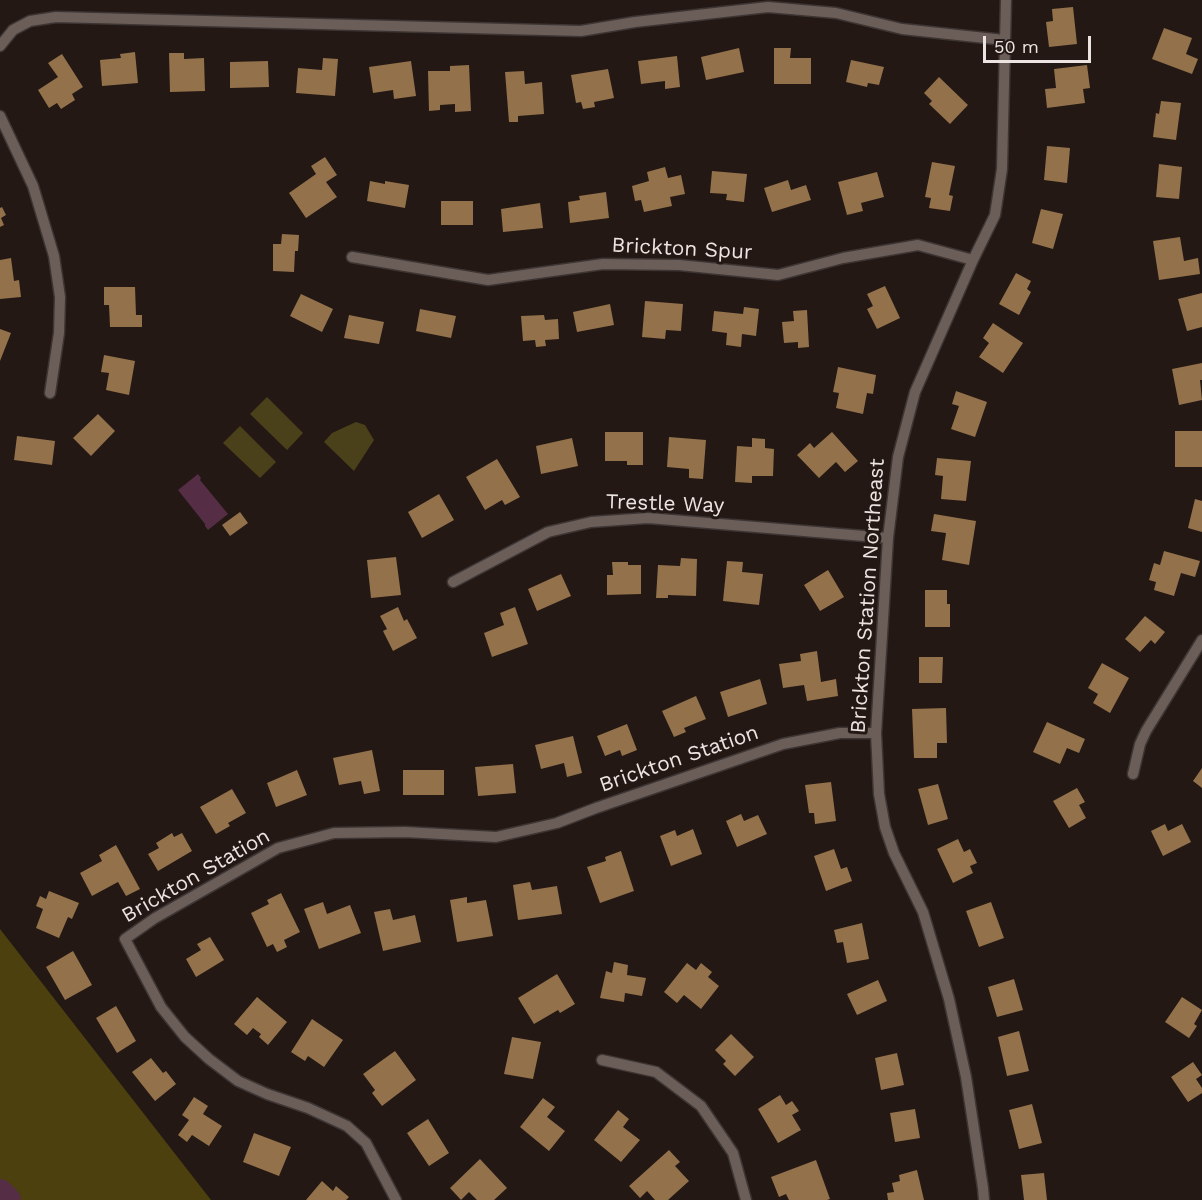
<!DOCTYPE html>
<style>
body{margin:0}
#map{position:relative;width:1202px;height:1200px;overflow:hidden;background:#231814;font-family:"Work Sans",sans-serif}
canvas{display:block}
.scale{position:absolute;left:983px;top:36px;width:108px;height:27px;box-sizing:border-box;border:3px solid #ece4e1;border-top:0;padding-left:8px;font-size:18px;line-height:21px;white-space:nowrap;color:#ece4e1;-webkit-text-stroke:4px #231814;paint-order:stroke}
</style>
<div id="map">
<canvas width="1202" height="1200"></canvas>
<div class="scale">50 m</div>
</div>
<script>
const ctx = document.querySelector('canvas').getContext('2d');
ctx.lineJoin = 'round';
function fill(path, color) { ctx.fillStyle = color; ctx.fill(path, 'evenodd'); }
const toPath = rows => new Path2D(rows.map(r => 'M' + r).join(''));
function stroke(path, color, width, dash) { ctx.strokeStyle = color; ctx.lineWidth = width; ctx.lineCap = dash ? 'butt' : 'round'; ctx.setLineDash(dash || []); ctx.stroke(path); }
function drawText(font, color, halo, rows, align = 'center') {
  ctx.font = font + ' "Work Sans",sans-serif'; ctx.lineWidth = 6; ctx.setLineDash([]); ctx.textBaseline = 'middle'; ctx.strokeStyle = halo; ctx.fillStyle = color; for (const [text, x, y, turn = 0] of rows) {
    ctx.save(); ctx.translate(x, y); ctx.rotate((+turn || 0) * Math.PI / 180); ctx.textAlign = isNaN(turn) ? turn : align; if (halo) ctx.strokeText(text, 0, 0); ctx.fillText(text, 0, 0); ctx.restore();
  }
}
fill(toPath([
 [267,397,303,433,287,450,250,414],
 [356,422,365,425,374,440,354,471,324,442,332,433],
 [240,426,276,462,260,478,223,443]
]), '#4a411a');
fill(toPath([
 [0,929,211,1200,0,1200]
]), '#4b400e');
fill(toPath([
 [198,474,201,478,200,480,228,514,208,530,205,526,205,524,178,490]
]), '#552d45');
stroke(toPath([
 [0,1192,8,1200]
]), '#552d45', 26);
fill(toPath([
 [1073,7,1077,44,1049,47,1046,22,1053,21,1052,9],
 [1164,28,1192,38,1186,54,1198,59,1192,74,1152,59],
 [739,48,744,72,706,80,701,57],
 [774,48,791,48,790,58,811,58,811,84,774,84],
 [135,52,138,83,102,86,100,60,121,58,120,54],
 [169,53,184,53,184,59,204,58,205,91,170,92],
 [62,54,83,87,72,94,75,100,61,109,57,103,49,108,38,90,58,77,48,63],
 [677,56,680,87,665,89,665,81,641,84,638,61],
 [323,58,338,59,335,96,296,93,298,68,322,70],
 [851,60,884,67,879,85,868,83,867,87,846,82],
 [268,61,269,87,230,88,230,62],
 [411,61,416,96,394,99,393,90,373,93,369,67],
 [469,65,471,111,455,112,455,104,440,105,440,110,429,111,428,71,450,71,450,66],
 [1087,65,1090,88,1083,89,1085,103,1047,108,1045,89,1056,88,1054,69],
 [608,69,614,98,594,102,595,107,583,109,581,102,576,103,571,75],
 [524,71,525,84,542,82,544,114,518,116,518,122,509,122,505,72],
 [939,77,968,105,950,124,929,104,932,101,924,93],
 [1161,101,1181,103,1176,140,1153,137,1156,113,1159,114],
 [1047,146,1070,148,1067,183,1044,180],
 [325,157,337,175,326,182,337,197,306,218,289,193,316,174,311,166],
 [932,162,955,166,949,195,953,196,950,211,929,208,931,198,925,197],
 [1159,164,1182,167,1179,199,1156,197],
 [665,167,668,178,681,175,685,194,670,197,672,206,644,212,641,200,635,201,632,186,649,181,647,172],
 [712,171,747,174,744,202,726,200,727,194,710,193],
 [877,172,884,197,861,203,863,211,847,215,838,182],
 [788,180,791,190,806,185,811,200,772,212,764,188],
 [370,181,385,184,385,181,409,185,405,208,367,201],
 [606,192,609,218,570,223,568,202,580,200,579,196],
 [441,201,473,201,473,225,441,225],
 [540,203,543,228,503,232,501,209],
 [2,207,6,215,1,218,4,225,0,227,0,208],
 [1041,209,1063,214,1053,249,1032,243],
 [282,234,299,235,298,251,295,251,294,272,273,271,273,244,281,244],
 [1180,237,1184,261,1198,258,1200,274,1159,280,1153,241],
 [11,258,14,281,19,280,21,297,0,299,0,260],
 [1016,273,1031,281,1027,289,1031,292,1019,315,999,304],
 [885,286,900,318,877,329,867,309,873,306,867,294],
 [104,287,135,287,136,315,142,315,142,327,110,327,109,305,104,305],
 [1202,293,1202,327,1187,331,1178,299],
 [301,294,333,309,322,332,290,316],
 [645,301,683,304,681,331,666,330,665,339,642,337],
 [610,304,614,325,577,332,573,312],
 [744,307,759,309,756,336,742,334,741,347,726,345,727,333,712,331,714,311,743,314],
 [420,309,456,316,451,338,416,331],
 [807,310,809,347,798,348,798,342,784,343,782,322,794,321,793,311],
 [349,315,384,322,379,344,344,338],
 [544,315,545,320,558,319,559,339,545,340,546,346,536,347,535,340,523,341,521,316],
 [993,323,1023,343,1003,373,979,357,989,343,983,338],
 [0,329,11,333,0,361],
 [104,355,135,361,129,395,106,390,109,373,101,372],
 [1202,363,1202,380,1200,380,1202,400,1179,405,1172,369],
 [838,367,876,375,873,394,867,393,863,414,836,408,839,393,833,392],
 [956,391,987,402,975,437,951,429,959,406,952,404],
 [98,414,115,431,91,456,73,438],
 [1175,431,1202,431,1202,467,1175,467],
 [605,432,643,432,643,465,627,465,627,461,605,461],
 [832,432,858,461,845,472,836,462,819,478,797,455,810,443,814,448],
 [17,436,55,441,52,465,14,460],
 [669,437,706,440,703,479,689,478,689,469,667,467],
 [572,438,578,466,541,474,536,446],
 [752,438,765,439,765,448,774,449,773,476,752,476,752,483,735,482,737,446,752,447],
 [937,458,971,461,966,501,941,499,943,476,935,475],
 [497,459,520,497,505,505,502,500,485,510,466,477],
 [439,494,454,520,422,538,408,512],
 [1195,499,1202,501,1202,532,1188,528],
 [240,512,248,523,230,536,222,525],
 [934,514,976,521,969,565,942,560,946,533,931,531],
 [1164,551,1200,561,1195,577,1181,573,1174,596,1154,590,1156,582,1149,580,1154,563,1160,565],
 [396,557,401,595,371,598,367,560],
 [681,558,697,559,696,596,668,595,668,598,656,598,658,565,680,566],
 [727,561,743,562,742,572,763,574,759,605,723,601],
 [612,562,628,562,628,565,641,565,641,594,607,595,607,575,613,575],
 [828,570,844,597,820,611,804,585],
 [561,574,571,596,537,611,528,589],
 [925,590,947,590,947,604,950,604,950,627,925,627],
 [398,607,404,621,407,619,417,638,393,651,383,631,387,629,380,616],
 [515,607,528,644,492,657,484,633,504,625,500,613],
 [1145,616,1165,632,1155,644,1151,640,1140,652,1125,639],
 [817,651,821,682,836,679,838,696,807,701,804,685,783,688,779,664,801,661,800,654],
 [919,657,943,657,942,683,919,683],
 [1102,663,1129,678,1110,713,1093,703,1098,694,1088,688],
 [760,679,767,704,728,717,720,692],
 [696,696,706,719,684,728,686,732,674,737,662,711],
 [946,708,947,743,937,743,937,758,914,758,912,709],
 [1047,722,1085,739,1079,753,1067,748,1060,764,1033,752],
 [627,724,637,750,622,756,620,750,605,756,597,736],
 [573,736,582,773,567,777,564,763,541,769,535,745],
 [372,750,380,791,364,794,361,781,339,785,333,758],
 [513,764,516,793,478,796,475,767],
 [1202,768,1202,788,1193,781],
 [297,770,307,795,276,807,267,783],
 [403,770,444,770,444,795,403,795],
 [831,782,836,821,815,824,814,813,809,813,805,785],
 [938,784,948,819,928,825,918,789],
 [1077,788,1085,802,1079,805,1086,818,1069,828,1053,801],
 [232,789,246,813,228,823,230,826,216,834,200,807],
 [741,814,744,821,758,815,767,834,737,847,726,821],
 [1165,824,1168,831,1182,824,1191,842,1163,856,1151,831],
 [693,829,702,854,671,866,660,836,675,830,677,836],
 [172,833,174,837,182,833,192,851,158,871,148,854,159,848,156,843],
 [958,839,964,852,970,849,977,863,970,866,973,873,953,883,937,849],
 [116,845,140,889,126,896,118,882,92,896,80,873,102,861,99,855],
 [834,849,841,869,847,867,852,881,826,891,814,856],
 [621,851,634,891,600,903,587,867,606,861,605,857],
 [530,882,532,890,557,886,562,914,518,920,513,885],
 [49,891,79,903,72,919,68,917,59,938,36,928,43,909,36,906,40,896,46,899],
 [281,893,300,932,284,940,287,947,277,952,273,944,267,947,251,913,269,904,267,900],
 [467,897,467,903,486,900,493,936,457,942,450,900],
 [323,902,327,914,350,905,361,933,319,949,304,909],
 [991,902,1004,938,979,947,966,911],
 [390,909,393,920,415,915,421,942,383,951,374,912],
 [862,923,869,959,847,963,843,942,837,943,834,930],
 [210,937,224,960,196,977,186,959,201,950,197,944],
 [73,951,92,985,65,1000,46,967],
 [614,962,628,965,627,975,646,978,642,996,625,993,624,1002,600,998,606,971,612,973],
 [687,963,696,970,701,963,712,972,708,977,719,986,701,1009,684,995,677,1003,664,992],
 [557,974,575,1004,560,1013,558,1010,534,1024,518,998],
 [1014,979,1023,1010,997,1017,988,987],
 [878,980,887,1001,857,1015,847,994],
 [257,997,287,1022,268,1045,259,1037,261,1034,253,1028,247,1035,234,1024],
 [1182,997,1202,1010,1194,1024,1197,1026,1189,1038,1165,1022],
 [116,1006,136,1041,117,1053,96,1018],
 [312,1019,343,1040,324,1067,308,1056,305,1061,291,1052],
 [1019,1031,1029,1071,1007,1076,998,1037],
 [731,1034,754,1057,735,1076,723,1064,726,1061,715,1050],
 [512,1037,541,1042,533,1079,504,1074],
 [395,1051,416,1080,382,1106,372,1093,375,1090,363,1074],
 [897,1053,904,1085,881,1090,875,1058],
 [151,1058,163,1073,166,1071,176,1084,155,1101,132,1072],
 [1193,1062,1202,1075,1196,1079,1202,1088,1202,1093,1188,1102,1171,1077],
 [780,1095,786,1105,792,1101,799,1111,792,1115,801,1130,778,1143,758,1109],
 [194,1097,208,1106,203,1114,222,1126,209,1146,192,1135,187,1142,178,1135,189,1120,182,1115],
 [543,1098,555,1107,547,1117,565,1131,549,1151,520,1127],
 [1032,1104,1042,1143,1019,1149,1009,1110],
 [915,1109,920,1138,895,1142,890,1113],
 [618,1110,629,1119,623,1127,640,1140,621,1162,594,1140],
 [428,1119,449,1153,429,1166,407,1133],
 [254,1133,291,1147,279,1176,243,1162],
 [669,1150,680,1162,675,1166,689,1181,668,1200,655,1200,647,1191,640,1198,629,1186],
 [480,1159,507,1188,494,1200,477,1200,469,1192,461,1200,450,1188],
 [816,1160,830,1199,827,1200,789,1200,786,1194,779,1197,771,1177],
 [917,1170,924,1200,888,1200,887,1193,894,1192,892,1183,900,1181,899,1175],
 [1044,1173,1047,1200,1024,1200,1021,1175],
 [322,1181,333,1191,336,1186,349,1197,346,1200,306,1200]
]), '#93714b');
const minor = toPath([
 [0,46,13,30,30,21,56,17,581,31,635,22,768,7,836,13,902,29,1004,40],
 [0,116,33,186,54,256,60,297,59,333,50,393],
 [352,257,488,280,603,264,679,265,778,275,843,258,918,245,973,260],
 [453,582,548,532,591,522,648,518,888,538],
 [1133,774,1140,744,1146,731,1202,640],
 [602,1060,656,1072,701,1106,733,1153,746,1200],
 [396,1200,366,1143,347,1126,308,1108,267,1094,238,1081,209,1059,185,1037,161,1007,125,939,155,918,278,848,334,833,405,832,496,837,557,823,596,808,783,744,840,733,876,733],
 [984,1200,983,1188,966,1077,949,999,923,912,894,853,885,827,879,794,876,733,888,538,898,457,915,392,973,260,995,215,1002,169,1006,0]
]);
stroke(minor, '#3d3533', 13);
stroke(minor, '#6b5d58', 10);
drawText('21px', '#ece4e1', '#231814', [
 ["Brickton Spur",682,249,3],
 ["Trestle Way",665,504,2],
 ["Brickton Station Northeast",868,596,-86],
 ["Brickton Station",679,759,-19],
 ["Brickton Station",196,876,-30]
]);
</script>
